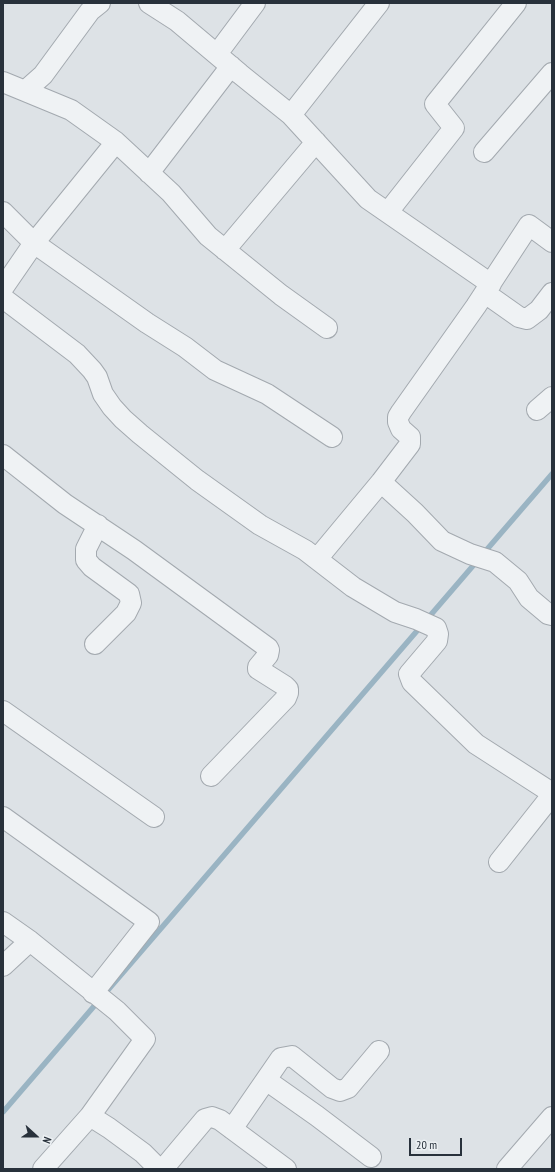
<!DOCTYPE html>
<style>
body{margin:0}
#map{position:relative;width:555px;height:1172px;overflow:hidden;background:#dde2e6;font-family:"PT Sans Narrow",sans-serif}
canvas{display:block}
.frame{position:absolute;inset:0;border:4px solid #28313b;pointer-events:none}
.north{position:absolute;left:16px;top:1116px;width:40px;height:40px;-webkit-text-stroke:3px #ecf0f3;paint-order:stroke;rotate:111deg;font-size:11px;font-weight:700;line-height:16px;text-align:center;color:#28313b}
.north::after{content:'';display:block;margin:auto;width:14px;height:18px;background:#28313b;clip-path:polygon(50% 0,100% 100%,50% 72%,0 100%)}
.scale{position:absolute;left:409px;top:1138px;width:53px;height:18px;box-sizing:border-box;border:2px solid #28313b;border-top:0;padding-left:5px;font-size:12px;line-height:14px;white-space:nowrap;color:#28313b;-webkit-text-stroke:3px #ecf0f3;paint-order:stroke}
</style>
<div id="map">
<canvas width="555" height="1172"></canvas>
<div class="frame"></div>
<div class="north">N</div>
<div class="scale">20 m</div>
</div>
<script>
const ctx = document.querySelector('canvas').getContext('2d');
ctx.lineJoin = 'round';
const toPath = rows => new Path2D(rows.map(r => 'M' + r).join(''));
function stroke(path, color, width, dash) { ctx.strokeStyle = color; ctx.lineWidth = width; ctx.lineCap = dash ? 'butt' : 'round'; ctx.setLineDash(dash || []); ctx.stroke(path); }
stroke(toPath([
 [483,554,552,474],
 [3,1112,478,560]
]), '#9ab4c3', 5.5);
const street = toPath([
 [149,3,177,21,240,74,291,115,368,199,491,284],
 [217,54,255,3],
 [3,82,25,91,43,75,90,11,100,3],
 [25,91,71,110,116,142,171,193,208,236,281,295,327,328],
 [291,115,379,3],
 [484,152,552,73],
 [149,173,231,66],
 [3,212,34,243,147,323,185,347,215,370,267,394,332,437],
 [388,212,454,128,435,104,516,3],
 [225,250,316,142],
 [3,288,34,243,116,142],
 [485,293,519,317,527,319,539,310,552,293],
 [3,298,77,354,92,370,97,377,103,394,112,407,123,419,140,434,197,480,260,525,305,550,353,587,395,612,416,619,436,628,438,634,437,641,409,674,412,682,476,744,552,793],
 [537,410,552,397],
 [3,455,65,504,134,550,268,648,269,650,268,655,258,667,258,669,285,686,288,689,288,693,286,698,211,776],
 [381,482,415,513,442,541,470,554,495,562,518,581,529,598,548,614,552,615],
 [317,559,381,482,410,444,410,437,401,429,398,422,398,417,401,412,476,306,529,225,552,242],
 [95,644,126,613,131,603,129,594,92,567,86,560,86,549,98,525],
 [3,711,154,817],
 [3,817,149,922,93,993],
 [499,862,552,795],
 [3,922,30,941,117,1011,145,1039,90,1116,109,1128,143,1153,159,1169],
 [3,966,30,941],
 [266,1080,317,1116,371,1157],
 [232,1129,281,1058,292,1056,332,1088,340,1091,348,1088,379,1051],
 [43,1169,90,1116],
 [163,1169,205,1119,212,1117,220,1120,286,1169],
 [507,1169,552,1117]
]);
stroke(street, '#a3a9af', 22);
stroke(street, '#eff2f4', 20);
</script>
